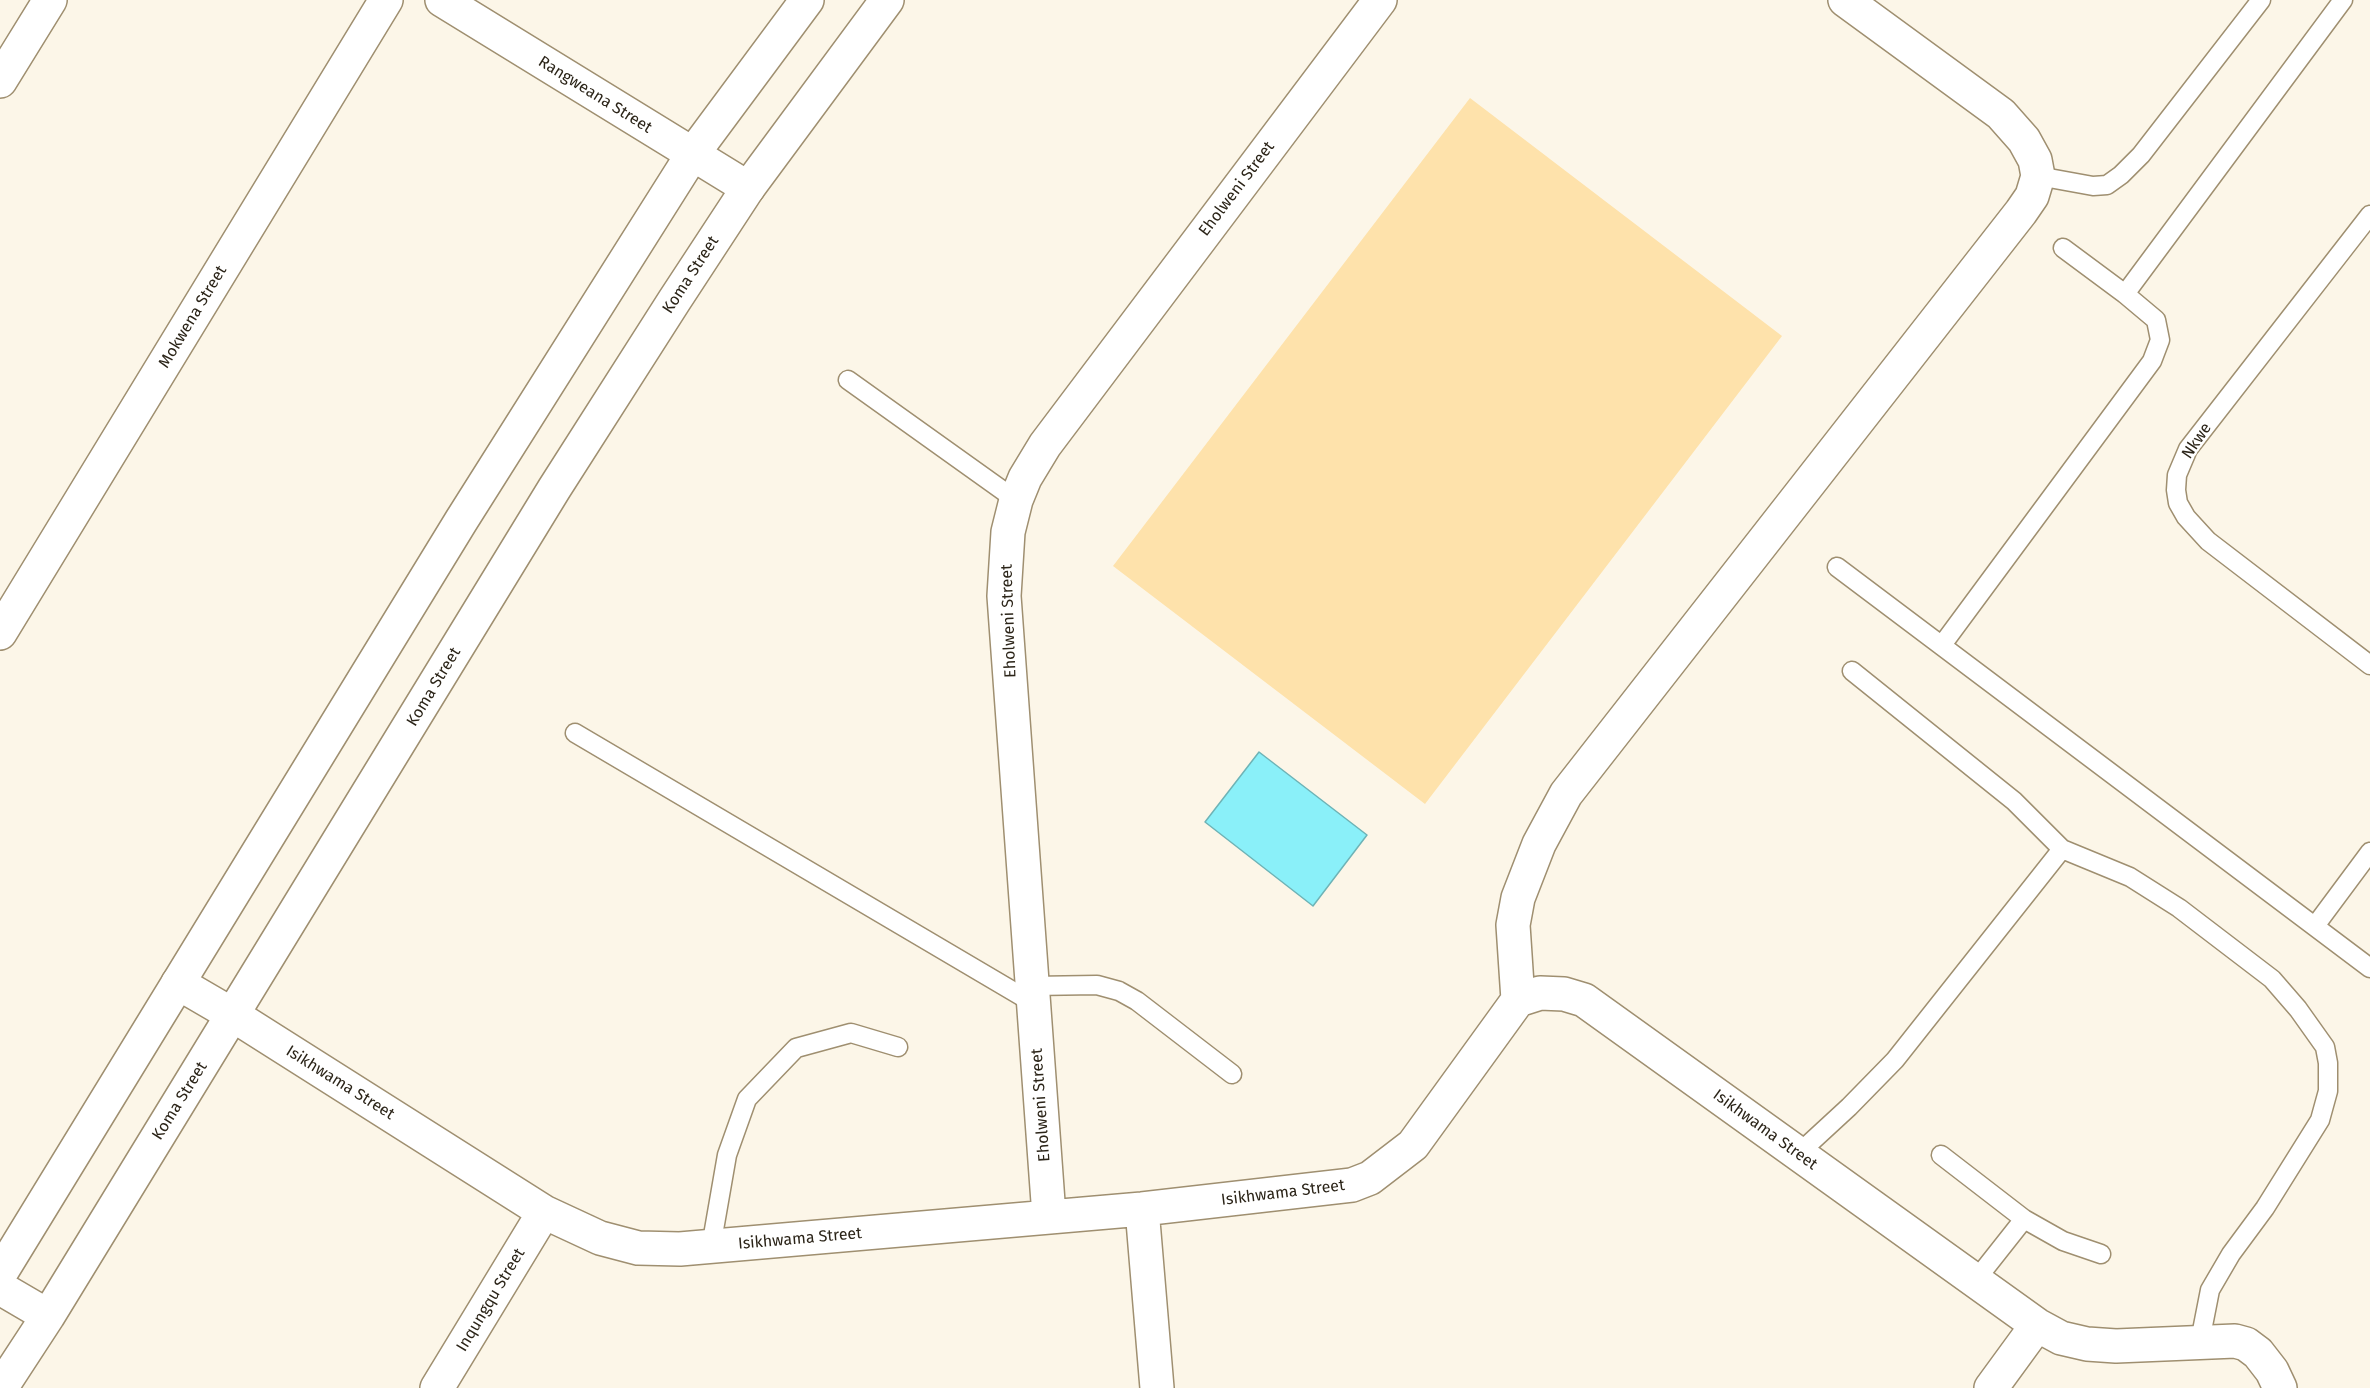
<!DOCTYPE html>
<style>
body{margin:0}
canvas{display:block;background:#fcf6e8}
</style>
<canvas width="2370" height="1388"></canvas>
<script>
const ctx = document.querySelector('canvas').getContext('2d');
ctx.lineJoin = 'round';
function fill(path, color) { ctx.fillStyle = color; ctx.fill(path, 'evenodd'); }
const toPath = rows => new Path2D(rows.map(r => 'M' + r).join(''));
function stroke(path, color, width, dash) { ctx.strokeStyle = color; ctx.lineWidth = width; ctx.lineCap = dash ? 'butt' : 'round'; ctx.setLineDash(dash || []); ctx.stroke(path); }
function drawText(font, color, halo, rows, align = 'center') {
  ctx.font = font + ' "Fira Sans",sans-serif'; ctx.lineWidth = 4.5; ctx.setLineDash([]); ctx.textBaseline = 'middle'; ctx.strokeStyle = halo; ctx.fillStyle = color; for (const [text, x, y, turn = 0] of rows) {
    ctx.save(); ctx.translate(x, y); ctx.rotate((+turn || 0) * Math.PI / 180); ctx.textAlign = isNaN(turn) ? turn : align; if (halo) ctx.strokeText(text, 0, 0); ctx.fillText(text, 0, 0); ctx.restore();
  }
}
fill(toPath([
 [1470,98,1782,336,1425,804,1113,566]
]), '#fee2ab');
const water = toPath([
 [1259,752,1367,835,1313,906,1205,822,1259,752]
]);
fill(water, '#8af0f9');
stroke(water, '#6eb3b6', 1.5);
const lane = toPath([
 [2038,176,2093,186,2107,185,2121,175,2141,155,2261,0],
 [2370,215,2188,449,2177,475,2176,490,2178,503,2186,517,2208,541,2370,665],
 [2125,294,2343,0],
 [848,380,1016,500],
 [1837,567,2370,968],
 [1942,645,2152,361,2160,340,2156,320,2125,294,2063,248],
 [1852,671,2014,801,2062,849,2130,877,2179,908,2272,979,2298,1009,2325,1047,2328,1063,2328,1091,2320,1120,2265,1208,2231,1254,2210,1290,2200,1341],
 [575,733,1033,1003],
 [2315,926,2370,852],
 [1032,986,1097,985,1119,991,1137,1001,1232,1074],
 [1798,1154,1849,1107,1895,1060,2062,849],
 [1941,1155,2024,1219,2063,1241,2101,1254],
 [711,1247,727,1155,747,1099,796,1048,851,1033,898,1047],
 [1975,1281,2024,1219]
]);
const street = toPath([
 [442,0,748,188],
 [0,81,50,0],
 [0,633,386,0],
 [178,983,233,1015,544,1212,600,1238,638,1248,680,1249,1142,1209,1352,1185,1370,1178,1413,1145,1518,1000,1540,993,1564,994,1584,1000,2037,1325,2061,1338,2087,1344,2116,1346,2235,1341,2246,1344,2258,1353,2272,1371,2280,1388],
 [1518,1000,1513,925,1518,898,1539,844,1566,794,2021,212,2032,196,2038,176,2035,160,2024,140,2001,114,1845,0],
 [1142,1209,1157,1388],
 [1049,1216,1004,596,1008,532,1016,500,1025,478,1045,445,1380,0],
 [437,1388,544,1212],
 [1991,1388,2037,1325]
]);
const secondary = toPath([
 [0,1274,461,521,692,155,807,0],
 [0,1288,48,1316],
 [1,1388,48,1316,554,489,674,301,748,188,887,0]
]);
stroke(lane, '#9f8f70', 21);
stroke(street, '#9f8f70', 36);
stroke(secondary, '#9f8f70', 36);
stroke(lane, '#fff', 18);
stroke(street, '#fff', 33);
stroke(secondary, '#fff', 33);
drawText('16px', '#2b2418', '#fff', [
 ["Rangweana Street",595,95,32],
 ["Eholweni Street",1237,189,-53],
 ["Koma Street",691,275,-57],
 ["Mokwena Street",193,317,-59],
 ["Nkwe",2197,441,-56],
 ["Eholweni Street",1009,621,-92],
 ["Koma Street",434,687,-59],
 ["Isikhwama Street",340,1083,32],
 ["Koma Street",180,1101,-58],
 ["Eholweni Street",1041,1105,-94],
 ["Isikhwama Street",1765,1130,36],
 ["Isikhwama Street",1283,1193,-7],
 ["Isikhwama Street",800,1239,-5],
 ["Inqungqu Street",491,1300,-59]
]);
</script>
